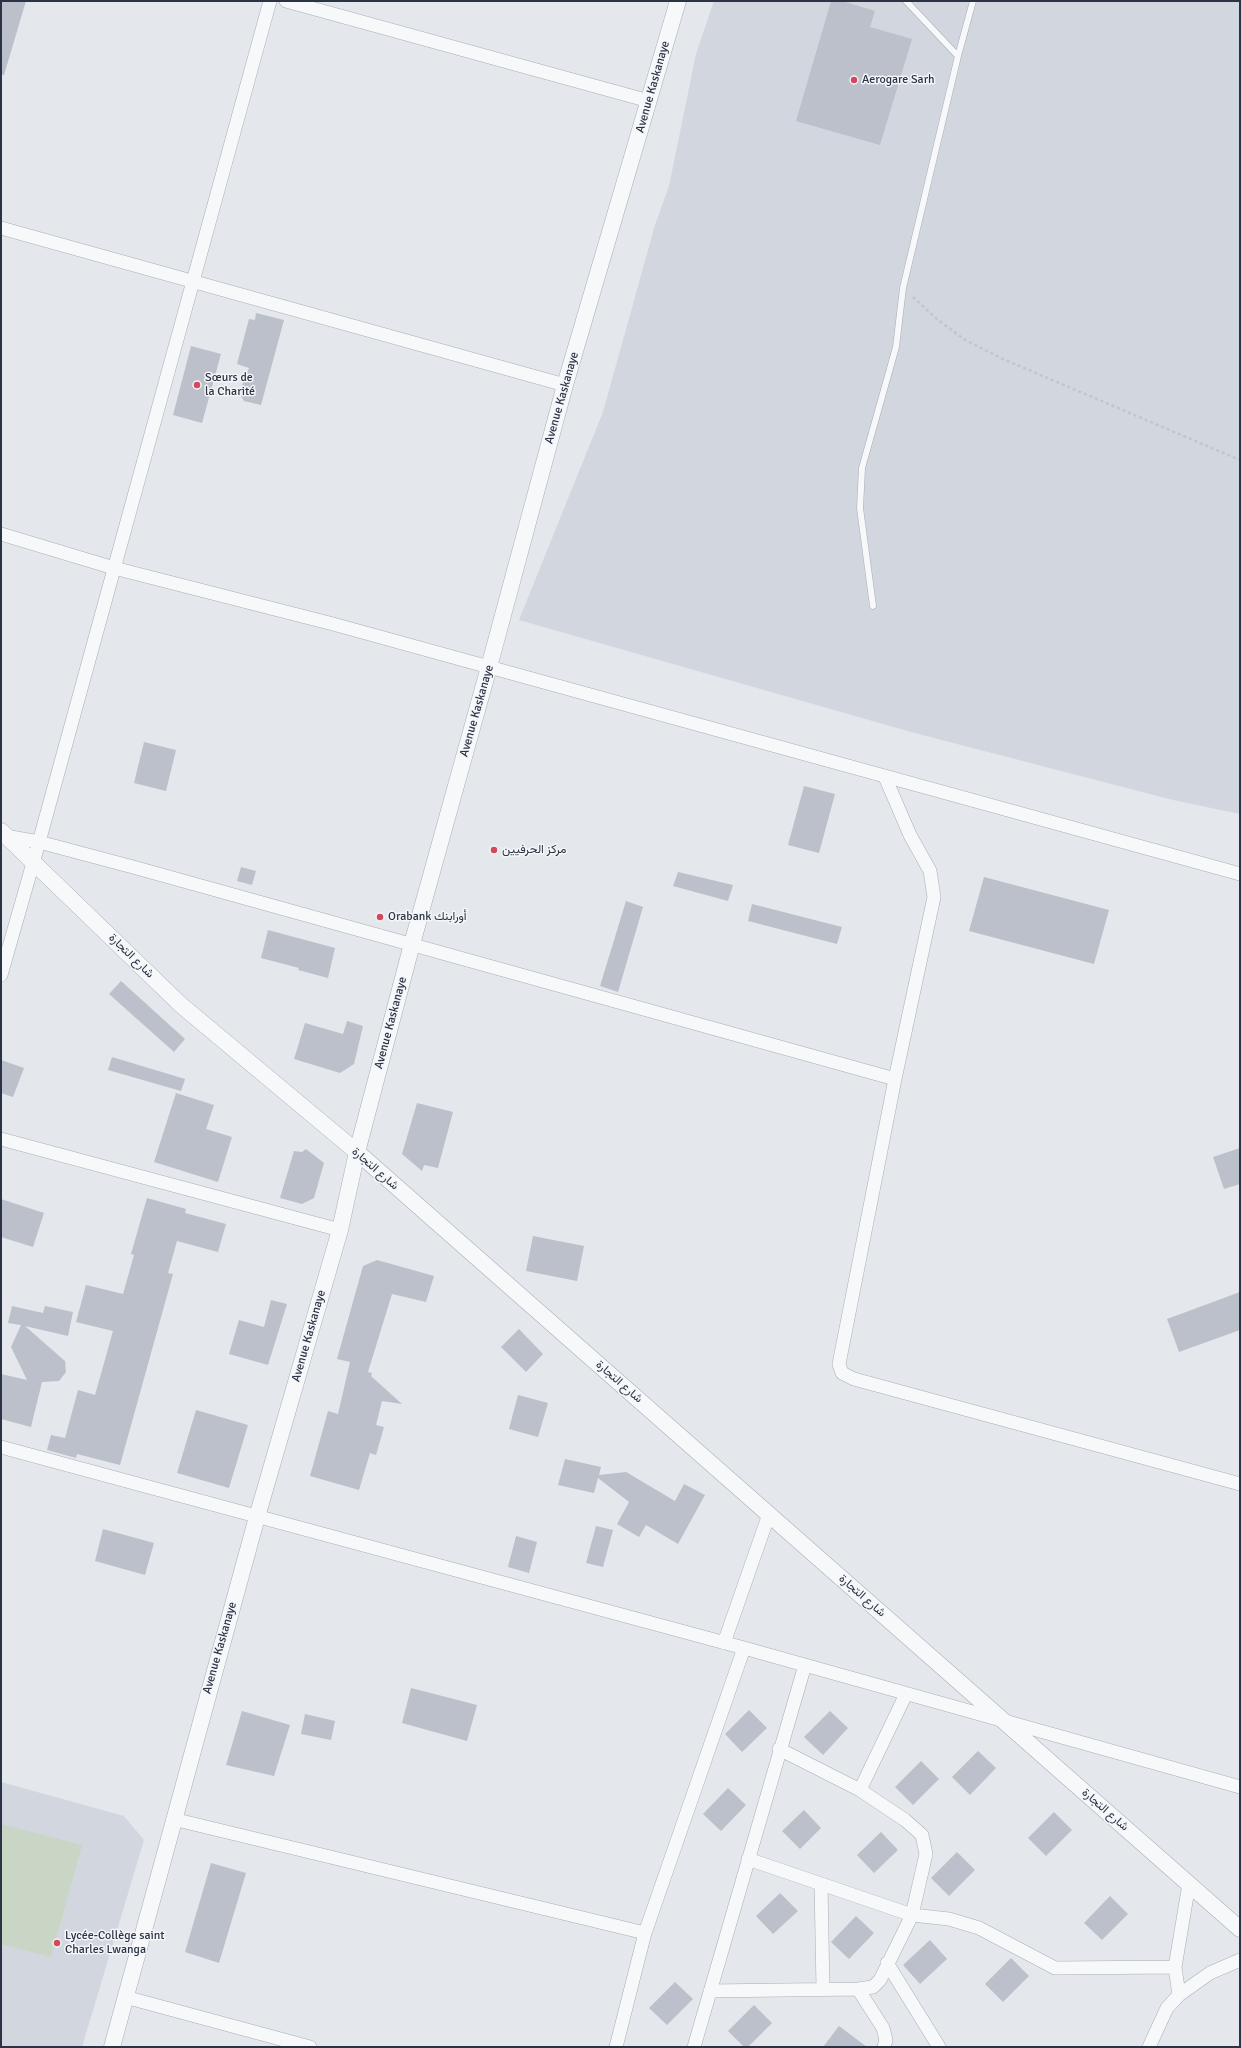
<!DOCTYPE html>
<meta charset="utf-8">
<style>
body{margin:0}
#map{position:relative;width:1241px;height:2048px;overflow:hidden;background:#e4e7ec;font-family:Signika,sans-serif}
canvas{display:block}
.frame{position:absolute;inset:0;border:2px solid #2b3445;pointer-events:none}
</style>
<div id="map">
<canvas width="1241" height="2048"></canvas>
<div class="frame"></div>
</div>
<script>
const ctx = document.querySelector('canvas').getContext('2d');
ctx.lineJoin = 'round';
function fill(path, color) { ctx.fillStyle = color; ctx.fill(path, 'evenodd'); }
const toPath = rows => new Path2D(rows.map(r => 'M' + r).join(''));
function stroke(path, color, width, dash) { ctx.strokeStyle = color; ctx.lineWidth = width; ctx.lineCap = dash ? 'butt' : 'round'; ctx.setLineDash(dash || []); ctx.stroke(path); }
function drawText(font, color, halo, rows, align = 'center') {
  ctx.font = font + ' Signika,Vazirmatn,sans-serif'; ctx.lineWidth = 3; ctx.setLineDash([]); ctx.textBaseline = 'middle'; ctx.strokeStyle = halo; ctx.fillStyle = color; for (const [text, x, y, turn = 0] of rows) {
    ctx.save(); ctx.translate(x, y); ctx.rotate((+turn || 0) * Math.PI / 180); ctx.textAlign = isNaN(turn) ? turn : align; if (halo) ctx.strokeText(text, 0, 0); ctx.fillText(text, 0, 0); ctx.restore();
  }
}
fill(toPath([
 [714,1,1240,1,1240,814,1173,800,911,732,519,620,603,412,655,225,669,186,696,54],
 [1,1782,124,1816,144,1840,82,2047,1,2047]
]), '#d2d6de');
fill(toPath([
 [1,1824,82,1845,51,1957,1,1944]
]), '#c9d6c5');
fill(toPath([
 [1,1,26,1,4,75,1,75],
 [831,1,842,1,875,11,870,27,912,39,880,145,796,121],
 [256,313,284,320,261,405,244,401,239,393,249,368,237,364,249,319,255,320],
 [191,346,221,354,202,423,173,415],
 [144,742,176,750,166,791,134,783],
 [804,786,835,794,819,853,788,845],
 [241,867,256,871,252,885,237,881],
 [678,872,733,885,728,901,673,886],
 [984,877,1109,910,1094,964,969,931],
 [626,901,643,907,618,992,600,986],
 [752,904,842,927,837,944,748,921],
 [268,930,335,948,328,978,298,970,299,968,261,958],
 [121,981,185,1039,174,1052,109,994],
 [347,1021,363,1026,354,1064,340,1073,294,1059,305,1023,343,1034],
 [112,1057,185,1079,181,1091,108,1070],
 [1,1060,24,1068,13,1097,1,1093],
 [176,1093,214,1105,206,1129,232,1137,218,1182,154,1162],
 [417,1103,453,1112,438,1168,424,1165,422,1171,402,1154],
 [1240,1148,1240,1184,1224,1189,1213,1157],
 [306,1149,324,1163,314,1198,302,1204,280,1198,294,1151,302,1152],
 [147,1198,186,1209,185,1213,226,1224,218,1252,177,1241,168,1273,173,1274,120,1465,77,1454,76,1458,47,1450,51,1435,65,1438,78,1390,95,1395,113,1331,76,1322,86,1285,123,1294,134,1255,131,1254],
 [1,1199,44,1213,33,1247,1,1237],
 [533,1236,584,1246,577,1281,526,1271],
 [377,1260,434,1276,426,1302,392,1294,368,1372,372,1373,371,1376,402,1404,382,1401,376,1425,384,1427,376,1455,370,1453,359,1490,310,1476,328,1411,338,1414,350,1362,337,1359,363,1266],
 [1240,1292,1240,1330,1179,1352,1167,1319],
 [271,1300,287,1304,268,1365,229,1354,239,1320,264,1327],
 [12,1306,43,1313,45,1306,73,1312,68,1336,25,1326,65,1361,66,1372,59,1381,42,1382,31,1427,1,1419,1,1374,27,1380,11,1347,21,1325,8,1323],
 [519,1329,543,1354,526,1372,501,1347],
 [518,1395,548,1403,538,1437,509,1429],
 [196,1410,248,1425,229,1488,177,1473],
 [565,1459,601,1467,599,1475,626,1472,675,1501,684,1484,705,1495,678,1544,646,1525,639,1537,617,1524,629,1502,598,1478,594,1493,558,1485],
 [596,1526,613,1530,603,1567,586,1563],
 [103,1529,154,1543,145,1575,95,1561],
 [516,1536,537,1542,529,1573,508,1567],
 [411,1688,477,1705,467,1741,402,1723],
 [749,1710,767,1728,742,1752,725,1734],
 [242,1711,290,1725,274,1776,226,1765],
 [830,1711,848,1728,823,1755,804,1737],
 [305,1714,335,1721,331,1740,301,1734],
 [978,1751,996,1768,970,1795,952,1777],
 [921,1761,939,1779,913,1805,895,1787],
 [728,1788,746,1805,721,1831,703,1814],
 [804,1810,821,1828,800,1849,782,1831],
 [1054,1812,1072,1830,1046,1856,1028,1838],
 [881,1832,898,1850,874,1873,857,1855],
 [957,1852,975,1870,949,1896,931,1878],
 [211,1863,246,1873,219,1963,185,1952],
 [780,1893,798,1911,773,1934,756,1916],
 [1110,1896,1128,1914,1102,1940,1084,1923],
 [856,1916,874,1933,849,1959,831,1942],
 [930,1940,947,1959,920,1984,903,1965],
 [1011,1958,1029,1976,1003,2002,985,1984],
 [675,1982,693,1999,667,2025,649,2008],
 [754,2005,772,2023,748,2047,744,2047,728,2031],
 [839,2026,867,2047,823,2047]
]), '#bbc0ca');
const service = toPath([
 [906,1,958,56],
 [873,606,860,508,862,468,896,347,903,288,958,56,973,1]
]);
const minor = toPath([
 [286,1,649,101],
 [1,228,565,385],
 [1,534,114,568,333,624,1240,874],
 [885,777,910,835,930,871,934,897,895,1079,839,1364,842,1373,854,1379,1240,1484],
 [5,836,39,842,133,867,895,1079],
 [1,975,39,842,270,1],
 [1,1139,340,1230],
 [1,1447,744,1648,1240,1787],
 [724,1643,769,1514],
 [860,1790,906,1694],
 [173,1819,645,1933],
 [748,1859,912,1915,949,1919,979,1928,1055,1968,1175,1967],
 [821,1884,823,1989],
 [887,1963,939,2047],
 [858,1989,883,2028,886,2040,884,2047],
 [710,1991,858,1989,873,1987,880,1980,912,1915,926,1854,922,1835,905,1820,860,1790,779,1749],
 [1179,1995,1175,1967,1189,1884],
 [125,1997,310,2047],
 [616,2047,645,1933,744,1648],
 [694,2047,805,1665],
 [1149,2047,1167,2008,1179,1995,1210,1973,1240,1960]
]);
const tertiary = toPath([
 [1,831,181,1005,357,1152,1240,1929],
 [112,2047,257,1517,340,1230,357,1152,412,944,489,667,565,385,678,1]
]);
stroke(service, '#a9aeb7', 7);
stroke(minor, '#a9aeb7', 14);
stroke(tertiary, '#a9aeb7', 17);
stroke(toPath([
 [913,297,937,319,965,340,1003,359,1240,460]
]), '#c2c5cb', 2.5, [3, 3]);
stroke(service, '#f7f8fa', 6);
stroke(minor, '#f7f8fa', 13);
stroke(tertiary, '#f7f8fa', 16);
for (const [x, y, r, color] of [
 [854,80,4,"#d1495b"],
 [197,385,4,"#d1495b"],
 [494,850,4,"#d1495b"],
 [380,917,4,"#d1495b"],
 [57,1943,4,"#d1495b"]
]) { const dot = new Path2D(); dot.arc(x, y, r, 0, 2 * Math.PI); ctx.fillStyle = color; ctx.fill(dot); stroke(dot, '#f4f6f9', 1.5); }
drawText('12px', '#2b3445', '#f4f6f9', [
 ["Aerogare Sarh",862,80],
 ["Sœurs de",205,378],
 ["la Charité",205,392],
 ["مركز الحرفيين",502,850],
 ["Orabank أورابنك",388,917],
 ["Lycée-Collège saint",65,1936],
 ["Charles Lwanga",65,1950]
], 'left');
drawText('12px', '#2b3445', '#f4f6f9', [
 ["Avenue Kaskanaye",653,87,-74],
 ["Avenue Kaskanaye",562,398,-74],
 ["Avenue Kaskanaye",477,711,-74],
 ["شارع التجارة",131,956,44],
 ["Avenue Kaskanaye",391,1023,-75],
 ["شارع التجارة",375,1169,41],
 ["Avenue Kaskanaye",309,1336,-74],
 ["شارع التجارة",619,1382,41],
 ["شارع التجارة",862,1596,41],
 ["Avenue Kaskanaye",220,1648,-74],
 ["شارع التجارة",1105,1810,41]
]);
</script>
